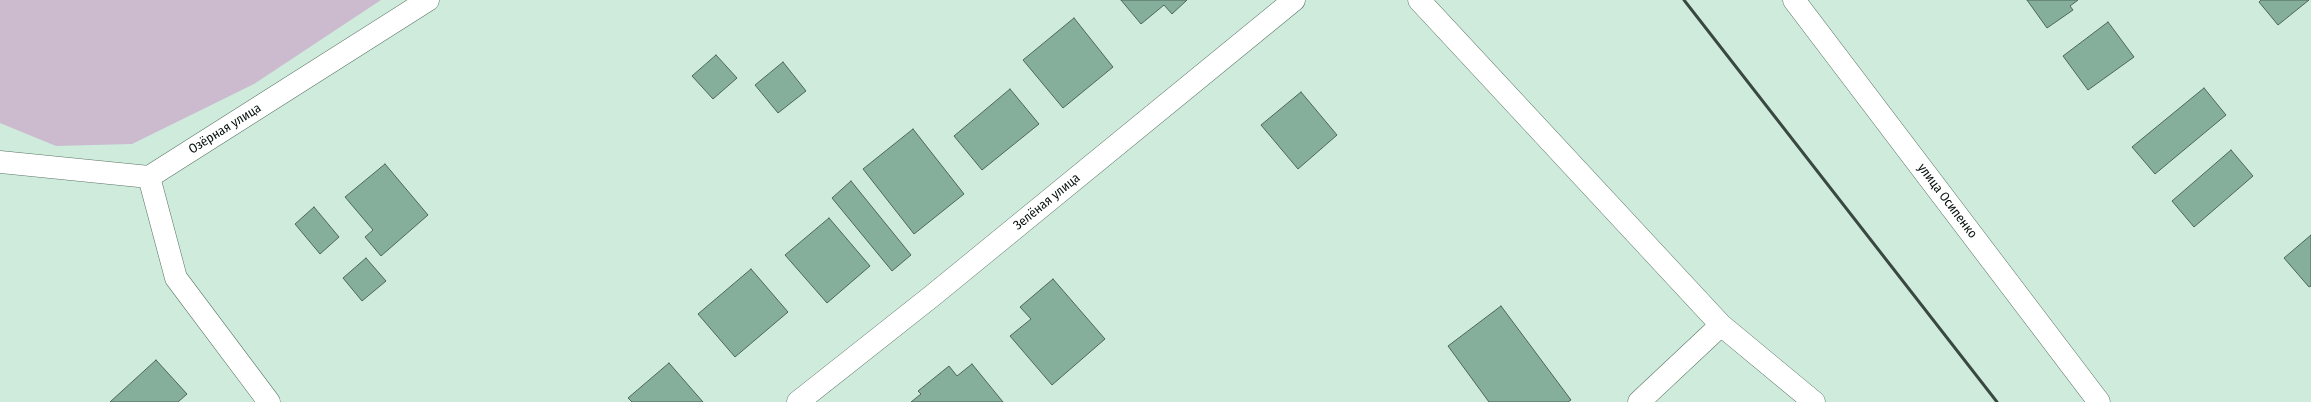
<!DOCTYPE html>
<meta charset="utf-8">
<style>
body{margin:0}
canvas{display:block;background:#ceebdc}
</style>
<canvas width="2311" height="402"></canvas>
<script>
const ctx = document.querySelector('canvas').getContext('2d');
ctx.lineJoin = 'round';
function fill(path, color) { ctx.fillStyle = color; ctx.fill(path, 'evenodd'); }
const toPath = rows => new Path2D(rows.map(r => 'M' + r).join(''));
function stroke(path, color, width, dash) { ctx.strokeStyle = color; ctx.lineWidth = width; ctx.lineCap = dash ? 'butt' : 'round'; ctx.setLineDash(dash || []); ctx.stroke(path); }
function drawText(font, color, halo, rows, align = 'center') {
  ctx.font = font + ' "Fira Sans Condensed",sans-serif'; ctx.lineWidth = 3.5; ctx.setLineDash([]); ctx.textBaseline = 'middle'; ctx.strokeStyle = halo; ctx.fillStyle = color; for (const [text, x, y, turn = 0] of rows) {
    ctx.save(); ctx.translate(x, y); ctx.rotate((+turn || 0) * Math.PI / 180); ctx.textAlign = isNaN(turn) ? turn : align; if (halo) ctx.strokeText(text, 0, 0); ctx.fillText(text, 0, 0); ctx.restore();
  }
}
fill(toPath([
 [0,0,381,0,254,84,132,144,56,146,0,123]
]), '#ccbbcf');
const building = toPath([
 [1121,0,1187,0,1172,14,1164,5,1141,24,1121,0],
 [2027,0,2078,0,2070,6,2073,10,2047,28,2027,0],
 [2261,0,2309,0,2278,25,2259,2,2261,0],
 [1074,18,1113,67,1063,108,1023,60,1074,18],
 [2108,22,2134,57,2088,90,2063,56,2108,22],
 [716,55,737,78,713,99,692,76,716,55],
 [783,62,806,91,778,113,755,85,783,62],
 [2204,88,2226,115,2155,174,2132,147,2204,88],
 [1010,89,1039,124,982,170,954,136,1010,89],
 [1301,92,1337,135,1298,169,1261,125,1301,92],
 [913,129,964,194,914,234,863,169,913,129],
 [2231,150,2253,176,2194,227,2172,201,2231,150],
 [385,164,428,215,381,256,365,237,373,230,345,197,385,164],
 [851,181,911,255,892,271,832,198,851,181],
 [314,207,339,237,320,254,295,224,314,207],
 [829,218,870,266,827,303,785,255,829,218],
 [2311,235,2311,286,2309,287,2284,258,2311,235],
 [366,258,386,281,362,301,343,278,366,258],
 [751,269,788,312,735,357,698,314,751,269],
 [1053,279,1105,339,1052,385,1010,336,1031,319,1020,307,1053,279],
 [1501,306,1571,400,1568,402,1489,402,1448,346,1501,306],
 [156,360,187,394,178,402,110,402,156,360],
 [669,363,703,402,632,402,628,398,669,363],
 [972,364,1003,402,911,402,921,394,918,391,949,366,957,376,972,364]
]);
fill(building, '#85af9b');
stroke(building, '#4d675b', 1);
const minor = toPath([
 [1419,0,1721,325,1814,402],
 [1794,0,2099,402],
 [0,162,149,177,428,0],
 [149,177,176,278,269,402],
 [798,402,932,296,1294,0],
 [1639,402,1721,325]
]);
stroke(minor, '#5a7467', 23);
stroke(minor, '#fff', 22);
stroke(toPath([
 [1684,0,1997,402]
]), '#394840', 3);
drawText('13px', '#08120d', '#fff', [
 ["Озёрная улица",225,129,-32],
 ["улица Осипенко",1947,201,53],
 ["Зелёная улица",1047,202,-39]
]);
</script>
